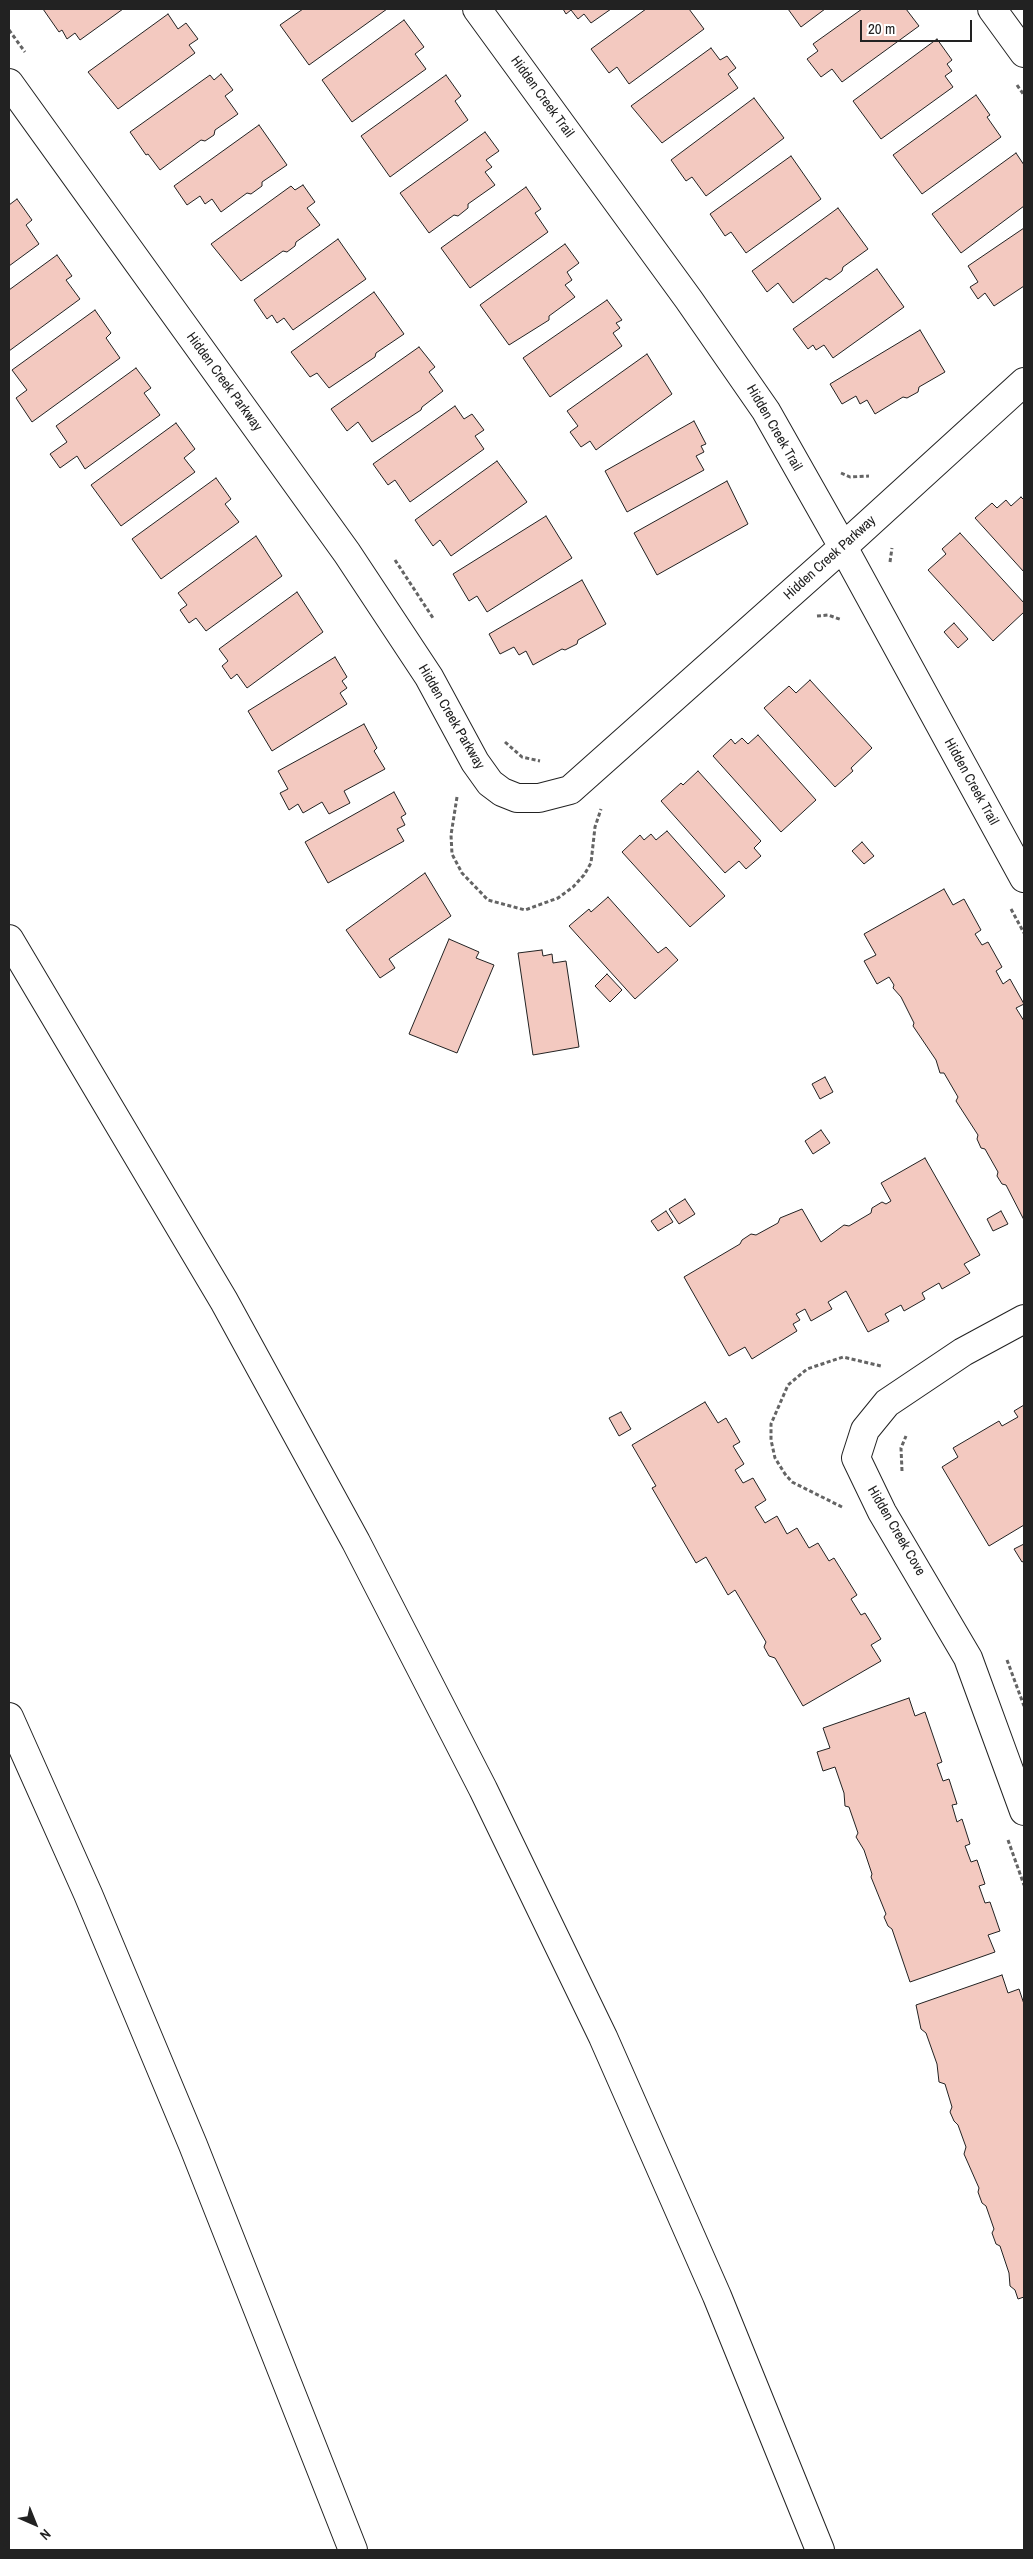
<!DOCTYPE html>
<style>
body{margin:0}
#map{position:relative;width:1033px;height:2559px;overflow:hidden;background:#fff;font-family:"Archivo Narrow",sans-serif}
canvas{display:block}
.frame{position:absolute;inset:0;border:10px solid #222;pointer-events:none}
.north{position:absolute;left:10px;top:2499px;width:50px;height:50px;-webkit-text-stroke:4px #fff;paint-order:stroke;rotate:136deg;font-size:14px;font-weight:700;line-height:20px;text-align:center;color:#222}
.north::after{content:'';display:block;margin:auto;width:18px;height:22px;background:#222;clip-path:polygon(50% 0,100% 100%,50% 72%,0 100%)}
.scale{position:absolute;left:860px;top:20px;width:112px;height:22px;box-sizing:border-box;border:2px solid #222;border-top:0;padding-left:6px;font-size:15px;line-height:18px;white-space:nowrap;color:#222;-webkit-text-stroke:4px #fff;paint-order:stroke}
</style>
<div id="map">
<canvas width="1033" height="2559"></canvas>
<div class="frame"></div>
<div class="north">N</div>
<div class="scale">20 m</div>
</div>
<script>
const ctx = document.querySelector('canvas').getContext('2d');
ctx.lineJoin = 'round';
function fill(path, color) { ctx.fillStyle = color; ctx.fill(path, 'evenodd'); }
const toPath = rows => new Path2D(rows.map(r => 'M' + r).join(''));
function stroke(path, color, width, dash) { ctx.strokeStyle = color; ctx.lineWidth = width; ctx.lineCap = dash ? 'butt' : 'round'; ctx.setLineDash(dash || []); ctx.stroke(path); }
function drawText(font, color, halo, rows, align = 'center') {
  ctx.font = font + ' "Archivo Narrow",sans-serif'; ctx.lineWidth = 4; ctx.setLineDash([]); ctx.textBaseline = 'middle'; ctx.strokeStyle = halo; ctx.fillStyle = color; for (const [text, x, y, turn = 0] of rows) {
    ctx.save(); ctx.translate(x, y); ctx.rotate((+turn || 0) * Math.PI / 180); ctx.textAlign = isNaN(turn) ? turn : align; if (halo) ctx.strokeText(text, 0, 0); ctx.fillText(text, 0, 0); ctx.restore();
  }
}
const building = toPath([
 [43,9,123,9,80,40,75,33,67,39,62,30,59,32,43,9],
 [303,9,387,9,309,65,280,25,303,9],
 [563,9,611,9,591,23,584,14,578,19,571,10,566,14,563,9],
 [646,9,689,9,704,29,629,84,617,67,609,73,591,49,646,9],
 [788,9,825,9,801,27,788,9],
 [862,9,906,9,919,26,842,82,832,69,821,77,807,59,818,51,813,44,862,9],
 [168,14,178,29,186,23,198,39,189,45,195,53,118,109,88,72,168,14],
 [404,20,424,47,415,54,426,69,352,122,322,80,404,20],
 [937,39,952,60,947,64,952,71,945,76,953,87,881,139,853,101,937,39],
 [711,48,720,60,727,56,736,68,728,74,738,88,662,143,631,106,711,48],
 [221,74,233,90,225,96,238,114,215,130,214,135,205,141,201,140,160,170,148,154,146,155,130,132,210,75,214,80,221,74],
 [446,75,461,96,455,101,468,120,390,177,361,136,446,75],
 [976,95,990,115,987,117,1001,137,922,194,893,155,976,95],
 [754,98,784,138,706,196,692,177,686,181,671,160,754,98],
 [259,125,287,165,262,182,262,186,251,194,247,193,221,212,212,199,205,204,200,196,187,205,174,186,259,125],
 [485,132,499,151,486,160,492,167,485,172,495,185,468,204,468,208,458,216,454,215,429,233,400,193,485,132],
 [1016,153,1024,165,1024,206,961,253,932,214,1016,153],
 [791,156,821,199,746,253,731,232,725,236,710,214,791,156],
 [303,185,315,202,307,208,320,225,296,242,295,246,287,252,283,251,241,281,211,244,291,186,295,190,303,185],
 [526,187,541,209,535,213,548,232,470,288,441,248,526,187],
 [17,199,32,220,26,225,39,244,9,266,9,205,17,199],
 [838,208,868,249,843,267,842,271,830,280,826,278,793,303,778,283,767,292,752,271,838,208],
 [1024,228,1024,286,994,306,985,293,978,299,970,287,978,282,968,266,1024,228],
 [338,239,366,279,293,330,284,318,277,323,272,315,267,319,254,300,338,239],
 [565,244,579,263,567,272,572,280,565,285,575,297,549,316,549,320,509,345,480,305,565,244],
 [57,255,72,276,66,280,80,299,9,351,9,290,57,255],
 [877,269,904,307,833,358,824,345,816,350,813,345,808,349,793,329,877,269],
 [374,292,404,334,376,353,375,357,329,388,317,373,310,377,291,352,374,292],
 [607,300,622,320,616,323,620,328,613,333,622,346,550,397,523,358,607,300],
 [95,310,111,333,106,338,120,358,32,422,16,398,27,390,12,370,95,310],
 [920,330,945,372,919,387,918,392,907,398,903,397,875,414,867,400,860,404,856,396,842,404,830,384,920,330],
 [419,347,435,367,429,372,443,391,422,407,421,410,372,442,358,422,347,431,331,409,419,347],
 [647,354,672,394,596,450,590,441,581,447,570,432,578,426,567,411,647,354],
 [136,368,151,388,144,393,160,415,85,469,77,456,60,468,50,454,67,442,56,426,136,368],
 [455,406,464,419,472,414,484,430,475,436,484,449,410,502,395,480,388,485,373,464,455,406],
 [694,421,706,444,701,446,704,452,696,456,704,470,627,512,605,471,694,421],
 [176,423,195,449,184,458,195,472,121,526,91,485,176,423],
 [497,461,527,502,451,556,440,540,433,546,415,520,497,461],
 [216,478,231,499,225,504,239,522,161,579,132,539,216,478],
 [727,481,748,524,657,575,634,533,727,481],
 [1021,497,1024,500,1024,572,975,518,992,503,997,508,1006,500,1011,506,1021,497],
 [546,516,572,558,487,612,477,596,469,601,453,574,546,516],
 [960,533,1024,603,1024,612,993,641,928,570,946,554,942,549,960,533],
 [256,536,282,576,206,631,196,618,189,623,180,610,187,605,178,593,256,536],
 [582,580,606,624,578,640,577,644,565,650,562,649,533,665,526,651,519,655,514,647,500,654,489,634,582,580],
 [297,592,323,632,247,688,237,674,231,679,222,666,228,661,219,649,297,592],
 [954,623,968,639,958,648,944,632,954,623],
 [335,657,347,677,342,681,347,688,340,693,347,704,272,751,248,711,335,657],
 [810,680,872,748,851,768,853,771,835,787,764,708,789,686,796,693,810,680],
 [364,724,377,748,374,751,385,769,344,791,350,803,329,814,322,802,303,813,298,804,289,810,280,793,288,789,278,771,364,724],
 [758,735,816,800,781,832,713,756,731,739,735,744,742,738,748,744,758,735],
 [698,771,761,841,754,848,761,856,746,869,739,861,725,873,661,801,681,783,683,785,698,771],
 [394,792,406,814,401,817,405,825,397,829,404,841,328,883,305,842,394,792],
 [667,831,725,896,690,927,622,852,640,835,644,840,651,834,656,840,667,831],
 [862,842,874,856,864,864,852,851,862,842],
 [425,873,451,916,389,959,395,968,380,978,346,930,425,873],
 [944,889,953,905,964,899,981,930,975,934,982,945,988,942,1002,967,996,971,1003,984,1010,979,1024,1004,1016,1008,1024,1021,1024,1220,1006,1185,1002,1184,997,1176,998,1172,985,1149,981,1148,977,1139,978,1135,956,1101,958,1097,944,1073,940,1073,936,1060,913,1026,914,1023,901,997,893,988,894,985,889,977,877,984,864,961,876,955,864,934,944,889],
 [608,897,658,953,666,947,678,960,635,999,569,926,589,909,591,912,608,897],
 [449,939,479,952,476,958,494,965,457,1053,409,1034,449,939],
 [542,950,543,956,552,954,553,963,566,961,579,1047,533,1055,518,953,542,950],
 [607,974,622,990,610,1002,595,986,607,974],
 [825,1077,833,1092,820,1099,812,1084,825,1077],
 [821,1130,830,1143,813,1154,805,1141,821,1130],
 [925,1158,980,1255,964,1264,970,1273,942,1289,939,1283,922,1293,925,1299,904,1311,901,1305,885,1314,889,1321,868,1332,846,1291,828,1302,832,1309,811,1321,805,1309,796,1314,800,1320,793,1324,797,1331,752,1359,745,1347,729,1356,684,1277,740,1244,742,1240,751,1234,756,1235,778,1223,780,1218,802,1209,821,1242,844,1225,849,1226,871,1213,872,1208,882,1202,886,1204,891,1201,881,1183,925,1158],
 [685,1199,695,1214,679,1224,669,1209,685,1199],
 [666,1211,673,1222,658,1231,651,1221,666,1211],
 [1001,1211,1008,1224,993,1231,987,1219,1001,1211],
 [705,1402,718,1423,726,1418,740,1442,733,1446,744,1464,735,1470,743,1483,753,1478,766,1500,755,1507,765,1523,777,1516,787,1534,797,1528,809,1548,818,1543,829,1561,834,1558,857,1595,851,1599,861,1615,865,1613,881,1639,871,1645,881,1661,803,1706,775,1658,769,1656,764,1647,766,1642,735,1590,728,1595,706,1557,696,1563,652,1488,656,1486,632,1445,705,1402],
 [1024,1405,1024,1525,989,1546,942,1467,958,1457,953,1448,999,1421,1002,1426,1018,1417,1014,1411,1024,1405],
 [621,1412,631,1429,619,1436,609,1418,621,1412],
 [1024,1544,1024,1561,1022,1562,1014,1549,1024,1544],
 [909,1698,915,1716,925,1712,942,1762,937,1764,943,1781,949,1779,957,1804,952,1805,957,1822,962,1819,970,1844,965,1846,971,1862,977,1860,985,1884,979,1886,985,1903,990,1902,1000,1931,988,1935,995,1952,910,1982,892,1929,888,1926,884,1917,886,1914,871,1877,872,1874,864,1850,856,1837,858,1833,849,1807,845,1806,844,1793,835,1767,823,1771,817,1752,830,1748,823,1728,909,1698],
 [1002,1975,1008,1993,1019,1989,1024,2004,1024,2297,1018,2299,1015,2290,1010,2286,1009,2273,1000,2246,996,2244,992,2233,994,2229,986,2206,982,2203,978,2192,979,2188,964,2154,966,2147,958,2125,954,2121,950,2112,952,2107,945,2084,939,2082,937,2064,926,2033,921,2029,916,2005,1002,1975]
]);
fill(building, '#f3c9c0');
stroke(building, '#222', 1);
const minor = toPath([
 [477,9,689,300,766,411,843,547,1024,878],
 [992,9,1024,53],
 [9,83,347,553,429,677,475,762,490,783,502,792,517,798,539,798,570,790,843,547,1024,382],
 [1024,1319,963,1352,887,1403,865,1430,856,1458,882,1512,968,1658,1024,1811]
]);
const highway = toPath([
 [9,939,224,1301,356,1542,483,1789,603,2037,717,2296,820,2550],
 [9,1717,88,1894,193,2145,353,2550]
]);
stroke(minor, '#222', 30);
stroke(highway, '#222', 30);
stroke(toPath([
 [9,30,25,52],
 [1017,85,1024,95],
 [841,473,850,477,869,476],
 [395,560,433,618],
 [890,562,892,548],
 [817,616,828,615,842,620],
 [505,742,522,757,540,761],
 [457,797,451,835,452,854,462,873,488,900,525,910,558,898,573,887,584,875,591,863,595,827,601,809],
 [1011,909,1024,933],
 [902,1471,901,1448,906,1436],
 [842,1507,792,1482,785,1474,775,1458,771,1440,771,1424,788,1385,807,1369,843,1357,881,1366],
 [1007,1660,1024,1706],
 [1008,1840,1024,1885]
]), '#646464', 3, [4, 2.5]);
stroke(minor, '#fff', 28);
stroke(highway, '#fff', 28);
drawText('14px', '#222', '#fff', [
 ["Hidden Creek Trail",542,97,54],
 ["Hidden Creek Parkway",224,382,54],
 ["Hidden Creek Trail",774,428,60],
 ["Hidden Creek Parkway",830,558,-42],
 ["Hidden Creek Parkway",451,717,60],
 ["Hidden Creek Trail",971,782,61],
 ["Hidden Creek Cove",896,1531,60]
]);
</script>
